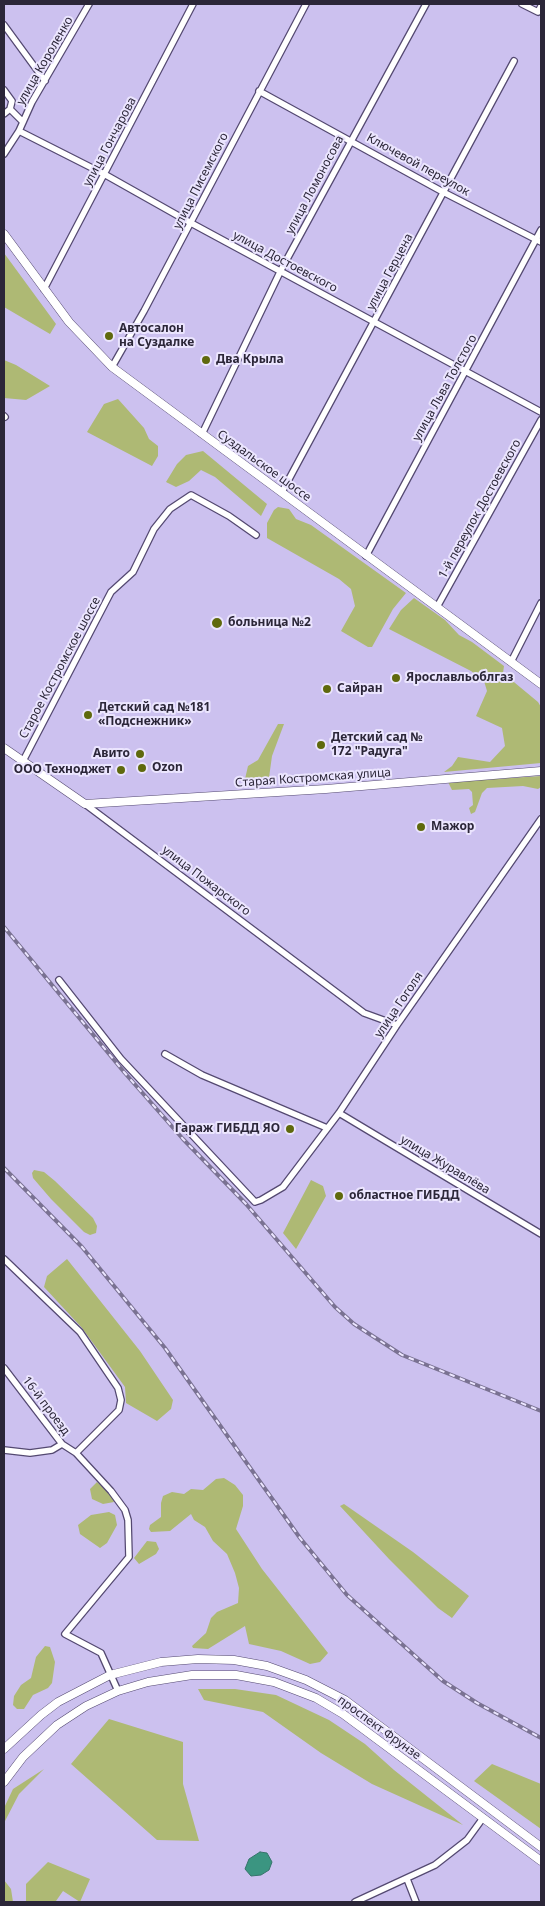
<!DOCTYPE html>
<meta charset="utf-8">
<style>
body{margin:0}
#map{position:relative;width:545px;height:1906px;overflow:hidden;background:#ccc1ef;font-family:"Noto Sans",sans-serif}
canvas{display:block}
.frame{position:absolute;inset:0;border:5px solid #2b2638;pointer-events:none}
</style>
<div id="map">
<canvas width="545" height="1906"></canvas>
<div class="frame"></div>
</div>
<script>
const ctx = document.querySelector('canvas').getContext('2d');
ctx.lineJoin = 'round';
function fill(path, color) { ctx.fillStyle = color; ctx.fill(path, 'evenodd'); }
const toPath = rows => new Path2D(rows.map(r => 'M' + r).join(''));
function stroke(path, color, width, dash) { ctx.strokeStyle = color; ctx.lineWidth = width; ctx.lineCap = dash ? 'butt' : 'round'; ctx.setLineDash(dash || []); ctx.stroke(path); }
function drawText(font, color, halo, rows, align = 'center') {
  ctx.font = font + ' "Noto Sans",sans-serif'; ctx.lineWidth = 4; ctx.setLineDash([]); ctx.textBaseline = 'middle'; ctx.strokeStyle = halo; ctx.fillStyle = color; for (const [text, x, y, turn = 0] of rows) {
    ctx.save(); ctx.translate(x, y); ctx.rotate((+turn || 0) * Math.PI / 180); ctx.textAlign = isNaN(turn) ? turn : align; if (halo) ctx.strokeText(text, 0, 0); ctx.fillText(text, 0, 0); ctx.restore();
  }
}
fill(toPath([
 [4,253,56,324,50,334,4,307],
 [4,360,16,365,50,386,26,400,4,398],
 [118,399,144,428,149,439,158,446,158,456,152,466,87,432,104,404],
 [203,451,267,504,261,516,215,477,201,470,189,481,176,487,166,482,177,464,186,455],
 [278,507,289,509,296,519,311,525,406,593,393,609,372,647,368,647,341,631,355,606,351,589,339,579,267,538,267,523,274,510],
 [414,598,445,620,459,635,472,642,504,666,503,673,538,702,541,707,541,763,444,772,452,766,458,757,490,762,505,746,502,728,476,716,487,691,484,681,471,671,389,629,401,610],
 [278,724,284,724,272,756,268,785,251,787,245,779,248,766,258,760],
 [541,776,541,787,538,789,523,786,487,788,482,793,475,812,471,814,469,808,473,805,472,792,469,789,452,790,448,782],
 [34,1170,44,1172,55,1181,93,1218,97,1226,96,1233,90,1235,84,1232,51,1199,33,1178,32,1173],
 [311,1180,323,1186,326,1196,296,1249,283,1233],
 [67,1259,140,1351,173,1400,171,1409,157,1421,126,1403,125,1387,82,1328,44,1287,47,1276],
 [224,1478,235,1485,243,1495,243,1506,236,1529,262,1569,328,1653,320,1662,310,1664,281,1651,249,1644,245,1626,208,1649,193,1648,192,1646,206,1633,211,1618,217,1612,238,1603,239,1588,235,1573,227,1554,213,1541,205,1527,194,1520,191,1514,170,1531,151,1532,149,1529,150,1525,161,1517,161,1503,163,1496,172,1492,184,1494,191,1489,203,1490,216,1479],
 [97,1482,111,1495,114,1502,103,1504,92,1499,90,1489],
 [344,1504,413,1552,469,1596,452,1618,438,1608,389,1559,340,1506],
 [109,1512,115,1515,117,1525,107,1543,100,1548,80,1534,78,1525,91,1515],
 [147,1541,156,1542,159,1549,156,1554,139,1564,134,1558],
 [45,1646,50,1647,55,1662,52,1683,48,1688,33,1695,24,1709,17,1709,13,1705,14,1696,21,1685,31,1678,36,1657],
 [198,1689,235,1689,276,1695,329,1720,365,1744,394,1770,463,1825,372,1784,321,1753,263,1712,204,1700],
 [109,1719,183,1742,183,1784,199,1841,157,1840,71,1764],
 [492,1764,541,1784,541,1829,474,1781],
 [44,1769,19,1794,4,1823,4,1808,13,1789],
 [48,1862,90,1879,80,1902,63,1891,56,1901,58,1902,26,1902,26,1884],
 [4,1880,11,1889,13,1902,4,1902]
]), '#aeb974');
const water = toPath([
 [260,1852,267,1853,272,1862,269,1870,261,1875,251,1876,245,1869,249,1859,260,1852]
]);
fill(water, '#3b9581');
stroke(water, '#36746b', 1);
const street = toPath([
 [522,4,538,12,541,6],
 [4,25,45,81],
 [4,90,12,101,10,109,4,114],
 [259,91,443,192,541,242],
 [10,109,23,122],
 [19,131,104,174,191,223,541,412],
 [4,154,19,131,32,102,89,4],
 [44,289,193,4],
 [112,367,144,311,306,4],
 [4,416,5,417],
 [202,434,281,270,426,4],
 [282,492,514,61],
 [366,556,541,230],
 [437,607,541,420],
 [511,662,541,603],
 [23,761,111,592,133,572,154,529,170,509,191,495,229,516,256,535],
 [85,804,364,1013,397,1025],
 [59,980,121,1059,255,1202,261,1200,283,1187,339,1113,397,1025,541,819],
 [165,1054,202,1075,327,1128],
 [339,1113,541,1234],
 [4,1259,80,1332,118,1388,121,1400,119,1410,76,1453],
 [4,1368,62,1444,76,1453,111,1491,125,1510,128,1520,129,1557,65,1634,101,1653,118,1691],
 [4,1450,30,1453,52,1450,62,1444],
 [407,1879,416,1902],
 [355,1902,435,1865,467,1840,483,1818]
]);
const secondary = toPath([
 [4,234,69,322,112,367,541,684],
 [4,748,85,804,326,789,541,771],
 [4,1749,41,1715,58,1702,110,1675,161,1662,198,1659,234,1660,267,1666,306,1680,345,1700,541,1847],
 [4,1782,23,1757,57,1725,86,1706,118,1691,148,1682,192,1675,236,1675,274,1682,316,1698,343,1714,541,1861]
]);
stroke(street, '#544971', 8);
stroke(secondary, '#544971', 9);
stroke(street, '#fff', 5.5);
stroke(secondary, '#fff', 8);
const rail = toPath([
 [4,927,124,1072,183,1139,246,1204,335,1307,354,1324,402,1355,541,1411],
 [4,1168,82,1247,165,1348,300,1538,347,1595,443,1681,477,1703,541,1738]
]);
stroke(rail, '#7a7292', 4);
stroke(rail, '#ebe5fe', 2, [5.5]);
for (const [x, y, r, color] of [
 [109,336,5,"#5f690d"],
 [206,360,5,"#5f690d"],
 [217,623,6,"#5f690d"],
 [396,678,5,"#5f690d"],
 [327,689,5,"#5f690d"],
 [88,715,5,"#5f690d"],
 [321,745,5,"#5f690d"],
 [140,754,5,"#5f690d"],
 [142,768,5,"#5f690d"],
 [121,770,5,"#5f690d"],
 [421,827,5,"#5f690d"],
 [290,1129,5,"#5f690d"],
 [339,1196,5,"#5f690d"]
]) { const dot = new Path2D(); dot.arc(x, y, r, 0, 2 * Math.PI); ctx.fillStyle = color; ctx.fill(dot); stroke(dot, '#ebe5fe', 2); }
drawText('12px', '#2b2638', '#ebe5fe', [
 ["улица Короленко",45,61,-60],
 ["улица Гончарова",110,142,-62],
 ["Ключевой переулок",418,165,29],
 ["улица Писемского",201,181,-63],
 ["улица Ломоносова",315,185,-62],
 ["улица Достоевского",285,262,28],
 ["улица Герцена",390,272,-62],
 ["улица Льва Толстого",445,388,-61],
 ["Суздальское шоссе",264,466,36],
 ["1-й переулок Достоевского",480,509,-61],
 ["Старое Костромское шоссе",60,668,-62],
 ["Старая Костромская улица",313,778,-4],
 ["улица Пожарского",206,881,37],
 ["улица Гоголя",399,1005,-56],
 ["улица Журавлёва",445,1165,31],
 ["16-й проезд",46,1406,53],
 ["проспект Фрунзе",379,1728,36]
]);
drawText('bold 12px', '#2b2638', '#ebe5fe', [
 ["Автосалон",119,329],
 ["на Суздалке",119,343],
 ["Два Крыла",216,360],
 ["больница №2",228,623],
 ["Ярославльоблгаз",406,678],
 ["Сайран",337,689],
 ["Детский сад №181",98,708],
 ["«Подснежник»",98,722],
 ["Детский сад №",331,738],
 ["172 \"Радуга\"",331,752],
 ["Авито",130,754,"right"],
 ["Ozon",152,768],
 ["ООО Техноджет",111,770,"right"],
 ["Мажор",431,827],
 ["Гараж ГИБДД ЯО",280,1129,"right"],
 ["областное ГИБДД",349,1196]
], 'left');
</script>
